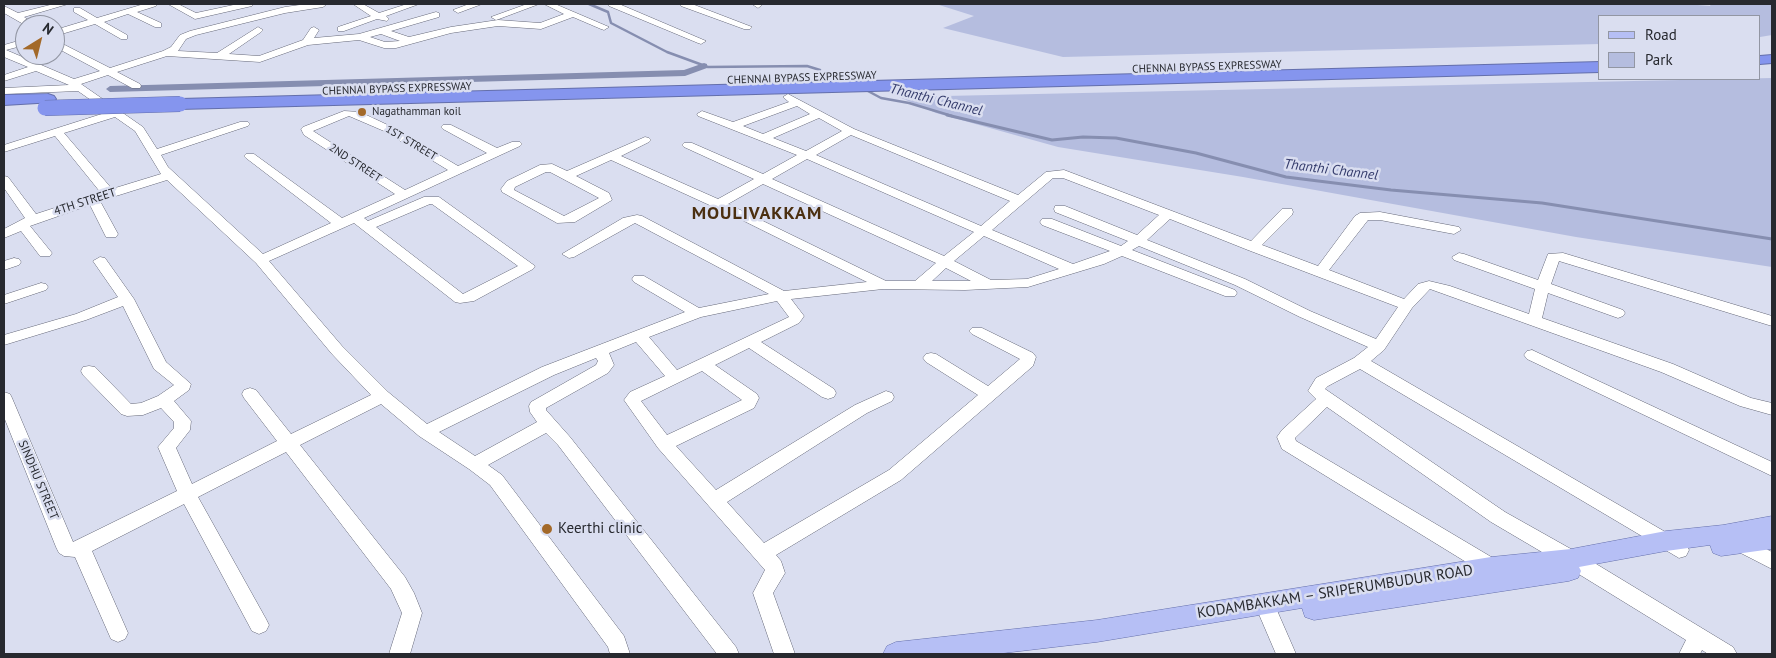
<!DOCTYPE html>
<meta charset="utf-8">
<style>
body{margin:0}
#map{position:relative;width:1776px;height:658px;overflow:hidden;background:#dadef0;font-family:"PT Sans",sans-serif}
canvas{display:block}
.frame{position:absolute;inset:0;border:5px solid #27292f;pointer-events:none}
.legend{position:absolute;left:1598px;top:15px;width:162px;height:65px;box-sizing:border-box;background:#dadef0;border:1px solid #9296a3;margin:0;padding:6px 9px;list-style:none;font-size:15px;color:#27292f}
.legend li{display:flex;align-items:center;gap:10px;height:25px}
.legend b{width:25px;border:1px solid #9296a3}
.north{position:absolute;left:15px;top:15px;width:50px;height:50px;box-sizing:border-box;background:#dadef0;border:1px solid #9296a3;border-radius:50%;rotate:36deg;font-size:14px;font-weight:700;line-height:20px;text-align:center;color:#27292f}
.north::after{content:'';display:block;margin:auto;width:18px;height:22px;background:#a36929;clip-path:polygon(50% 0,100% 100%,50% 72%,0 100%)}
</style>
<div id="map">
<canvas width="1776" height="658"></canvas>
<div class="frame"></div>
<ul class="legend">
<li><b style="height:6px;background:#b6bff5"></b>Road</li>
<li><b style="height:14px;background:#b5bddf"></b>Park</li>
</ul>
<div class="north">N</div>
</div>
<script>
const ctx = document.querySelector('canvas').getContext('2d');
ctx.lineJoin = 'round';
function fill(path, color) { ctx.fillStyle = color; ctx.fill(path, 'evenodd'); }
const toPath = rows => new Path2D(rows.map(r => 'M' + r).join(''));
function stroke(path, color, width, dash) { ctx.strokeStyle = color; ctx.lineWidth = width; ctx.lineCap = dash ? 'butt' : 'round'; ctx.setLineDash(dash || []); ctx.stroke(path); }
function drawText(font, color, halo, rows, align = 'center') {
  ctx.font = font + ' "PT Sans",sans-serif'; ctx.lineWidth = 5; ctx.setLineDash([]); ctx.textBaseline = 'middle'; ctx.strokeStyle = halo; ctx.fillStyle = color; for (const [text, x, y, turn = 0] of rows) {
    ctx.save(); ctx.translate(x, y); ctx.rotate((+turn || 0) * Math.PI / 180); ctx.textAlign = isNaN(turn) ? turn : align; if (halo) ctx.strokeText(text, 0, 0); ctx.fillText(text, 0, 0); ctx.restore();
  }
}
fill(toPath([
 [936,4,1685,4,1710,6,1711,4,1772,4,1772,35,1760,37,1760,16,1600,16,1600,44,1063,57,943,28,974,16],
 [1772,78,1772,267,1576,237,1243,177,1058,147,936,113,899,97]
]), '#b5bddf');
stroke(toPath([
 [589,4,608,12,611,23,667,52,708,67,807,66,820,70],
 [866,90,881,98,909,103,952,116]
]), '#868eb0', 2.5);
stroke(toPath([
 [947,115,1052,140,1083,137,1116,138,1196,153,1286,177,1391,190,1542,203,1772,239]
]), '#868eb0', 3);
fill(toPath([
 [704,63,707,64,707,68,685,76,110,92,106,89,110,86,684,70,704,63]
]), '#868eb0');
const minor = toPath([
 [54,4,68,4,24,17,36,25,25,25,4,13,4,6,18,13,54,4],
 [144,4,157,4,156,6,137,12,161,23,161,27,155,27,128,14,104,22,127,35,127,39,121,39,95,24,55,36,55,30,88,20,74,12,74,8,80,8,97,18,144,4],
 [168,4,178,4,196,13,238,4,253,4,252,6,195,19,168,4],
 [307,4,327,4,323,7,285,13,196,35,186,39,178,51,217,53,258,27,263,30,261,32,229,54,259,56,303,40,311,28,314,27,319,30,314,38,359,34,436,12,439,13,439,17,391,31,409,37,451,27,498,20,540,23,564,14,544,4,555,4,609,27,604,30,601,29,573,17,541,29,498,26,451,33,396,48,384,48,359,40,308,45,260,62,167,56,117,72,140,84,141,86,140,88,132,88,108,75,81,84,143,127,157,149,240,122,248,122,250,124,248,126,161,155,168,167,263,254,331,223,246,158,244,156,246,154,254,154,342,218,395,194,304,135,301,129,303,127,344,111,360,112,392,127,458,166,487,153,443,129,441,127,443,125,451,125,497,148,512,142,520,142,522,144,520,146,364,218,368,221,424,197,439,197,535,266,533,269,474,301,460,303,455,302,354,223,269,261,342,346,388,392,427,424,542,367,685,312,634,282,632,279,634,276,644,276,699,308,769,294,635,223,574,257,569,258,562,254,623,218,637,215,642,216,784,291,867,282,740,219,611,160,576,176,609,193,612,200,575,222,557,223,502,192,501,189,507,181,540,165,552,164,567,171,645,137,649,138,651,140,649,142,621,156,718,199,754,179,684,147,682,145,684,143,692,143,763,174,797,155,698,116,697,114,702,111,733,122,789,102,783,97,788,94,854,129,1018,195,1046,172,1064,170,1251,241,1282,209,1292,209,1293,212,1292,215,1262,245,1318,266,1355,216,1360,213,1380,212,1459,227,1461,230,1454,234,1380,220,1368,220,1329,270,1404,299,1418,284,1429,281,1450,286,1529,314,1535,289,1454,260,1452,257,1459,253,1464,254,1538,280,1548,254,1563,253,1772,316,1772,326,1559,261,1551,284,1623,310,1625,313,1623,316,1618,318,1548,293,1542,318,1673,364,1751,398,1772,403,1772,415,1740,406,1661,372,1430,289,1412,308,1384,350,1371,361,1686,544,1689,550,1686,556,1679,558,1360,369,1328,386,1325,389,1505,512,1578,553,1733,647,1737,654,1708,654,1702,650,1700,654,1679,654,1686,640,1564,565,1491,522,1327,407,1295,438,1296,441,1498,561,1501,567,1498,573,1491,575,1484,573,1282,449,1277,437,1282,430,1316,399,1308,391,1316,378,1354,358,1368,347,1300,317,1235,285,1139,246,1132,250,1235,290,1237,293,1235,296,1225,296,1122,256,1104,264,1028,287,965,290,883,289,791,299,804,316,802,319,799,323,761,342,834,389,836,393,834,397,828,399,822,397,749,348,715,365,757,394,759,398,754,408,676,446,716,490,855,405,886,391,892,393,894,397,892,401,867,413,727,502,764,543,889,470,978,395,926,362,923,358,926,354,931,353,936,354,988,386,1020,359,972,334,969,331,972,328,982,328,1033,353,1036,357,1033,366,901,480,776,555,781,561,785,573,773,593,795,654,774,654,753,593,765,570,658,448,624,400,630,392,665,376,636,342,609,353,614,365,608,373,546,408,546,410,570,437,736,647,739,654,717,654,558,445,546,433,488,465,502,475,624,636,630,654,610,654,608,647,490,485,469,469,419,436,381,404,300,445,405,577,414,593,422,613,410,654,389,654,402,613,391,589,286,452,198,497,266,619,269,625,266,631,259,634,252,631,184,504,92,551,128,633,125,639,118,642,111,639,75,557,64,556,59,553,56,547,4,417,4,392,10,394,12,398,73,542,177,491,158,447,174,428,174,422,161,408,143,415,127,416,121,414,83,375,81,371,83,367,89,366,95,367,131,404,141,403,158,396,174,385,154,369,123,306,86,320,4,345,4,335,76,314,118,297,93,261,100,257,105,258,134,299,166,362,191,384,189,390,174,401,191,421,190,430,176,448,192,484,277,441,244,398,242,394,244,390,250,388,256,390,291,434,371,395,332,354,256,263,167,180,100,201,118,234,116,237,106,237,90,205,30,226,52,253,50,256,40,256,21,231,4,238,4,229,25,218,4,188,4,176,8,177,36,214,101,193,55,136,4,152,4,145,108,112,78,91,4,94,4,88,69,85,36,71,4,81,4,75,28,67,4,57,4,45,25,39,25,45,6,50,74,79,100,71,55,47,55,40,110,68,163,51,171,47,180,35,190,31,285,7,307,4],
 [381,34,400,41,385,42,370,37,381,34],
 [797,106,810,114,763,134,743,126,797,106],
 [349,116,384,131,448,170,405,190,313,131,349,116],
 [115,117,135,131,161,174,112,189,64,133,115,117],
 [819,118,842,131,806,151,773,138,819,118],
 [851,135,1010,201,981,226,816,155,851,135],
 [807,159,974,232,944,256,772,179,807,159],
 [546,172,550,172,599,198,564,216,514,190,515,187,546,172],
 [1053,178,1063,178,1159,215,1137,235,1065,206,1055,206,1054,209,1055,212,1128,241,1121,246,1052,219,1042,219,1040,222,1042,225,1110,251,1073,264,992,230,1053,178],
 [763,184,936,263,915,281,886,281,728,204,763,184],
 [430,204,432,204,518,266,463,294,376,227,430,204],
 [1170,219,1248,250,1398,307,1376,339,1310,311,1245,279,1147,240,1170,219],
 [984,236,1059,269,1027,279,991,280,954,261,984,236],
 [946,268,971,281,932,281,946,268],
 [777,301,789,317,677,370,649,337,701,317,777,301],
 [596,358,598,361,596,365,531,402,529,406,530,412,537,422,475,456,439,432,554,375,596,358],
 [702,371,742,400,667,435,641,401,702,371],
 [353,4,363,4,379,13,407,4,419,4,386,16,389,19,387,21,377,19,344,31,338,31,338,27,371,16,353,4],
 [469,4,482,4,458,13,453,10,469,4],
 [527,4,539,4,499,19,496,20,491,17,527,4],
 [608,4,619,4,706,41,701,44,698,43,609,6,608,4],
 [680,4,692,4,752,27,750,29,744,29,681,6,680,4],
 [752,4,762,4,762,5,758,8,752,4],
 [14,258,19,259,21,262,19,265,4,270,4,261,14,258],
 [41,283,46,284,48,287,46,290,4,304,4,295,41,283],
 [1532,350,1772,462,1772,476,1527,359,1524,355,1527,351,1532,350],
 [1736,534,1772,552,1772,569,1729,547,1727,542,1729,537,1736,534],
 [1265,596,1272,599,1296,654,1276,654,1255,605,1258,599,1265,596]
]);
const major = toPath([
 [1772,516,1772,549,1721,556,1713,553,1710,545,1666,551,1579,567,1581,571,1578,578,1569,581,1314,620,1305,617,1302,608,1097,642,995,654,883,654,887,646,896,642,1097,620,1491,557,1571,549,1666,531,1723,525,1772,516]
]);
const highway = toPath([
 [1772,55,1772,63,1760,64,1760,56,1772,55],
 [1600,62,1600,72,180,109,174,107,172,104,174,101,180,99,1600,62],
 [48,94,54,96,56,99,54,102,4,105,4,95,48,94]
]);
stroke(minor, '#656878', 1);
stroke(major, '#646fab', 1);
stroke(highway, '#646fab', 2);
fill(minor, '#fff');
fill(major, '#b6bff5');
fill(highway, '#8595ee');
const highwayBridge = toPath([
 [45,108,180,104]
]);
stroke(highwayBridge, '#646fab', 16, []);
stroke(highwayBridge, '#8595ee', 15);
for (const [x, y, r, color] of [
 [362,112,5,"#a36929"],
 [547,529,6,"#a36929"]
]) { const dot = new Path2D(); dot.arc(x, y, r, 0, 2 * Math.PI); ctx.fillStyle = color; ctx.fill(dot); stroke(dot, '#dadef0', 2); }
drawText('11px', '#27292f', '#dadef0', [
 ["CHENNAI BYPASS EXPRESSWAY",1207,67,-2],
 ["CHENNAI BYPASS EXPRESSWAY",802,78,-2],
 ["CHENNAI BYPASS EXPRESSWAY",397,89,-2],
 ["1ST STREET",411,143,31],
 ["2ND STREET",355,163,33]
]);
drawText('11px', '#27292f', '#dadef0', [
 ["Nagathamman koil",372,112]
], 'left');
drawText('12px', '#27292f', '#dadef0', [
 ["4TH STREET",85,202,-18],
 ["SINDHU STREET",38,480,67]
]);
drawText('italic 14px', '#343b6b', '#dadef0', [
 ["Thanthi Channel",936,100,14],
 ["Thanthi Channel",1331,170,7]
]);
drawText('15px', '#27292f', '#dadef0', [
 ["Keerthi clinic",558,529]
], 'left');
drawText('15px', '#27292f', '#dadef0', [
 ["KODAMBAKKAM – SRIPERUMBUDUR ROAD",1335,592,-9]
]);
ctx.letterSpacing = '1px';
drawText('bold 18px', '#4b2f10', '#dadef0', [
 ["MOULIVAKKAM",757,214]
]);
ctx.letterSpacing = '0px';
</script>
